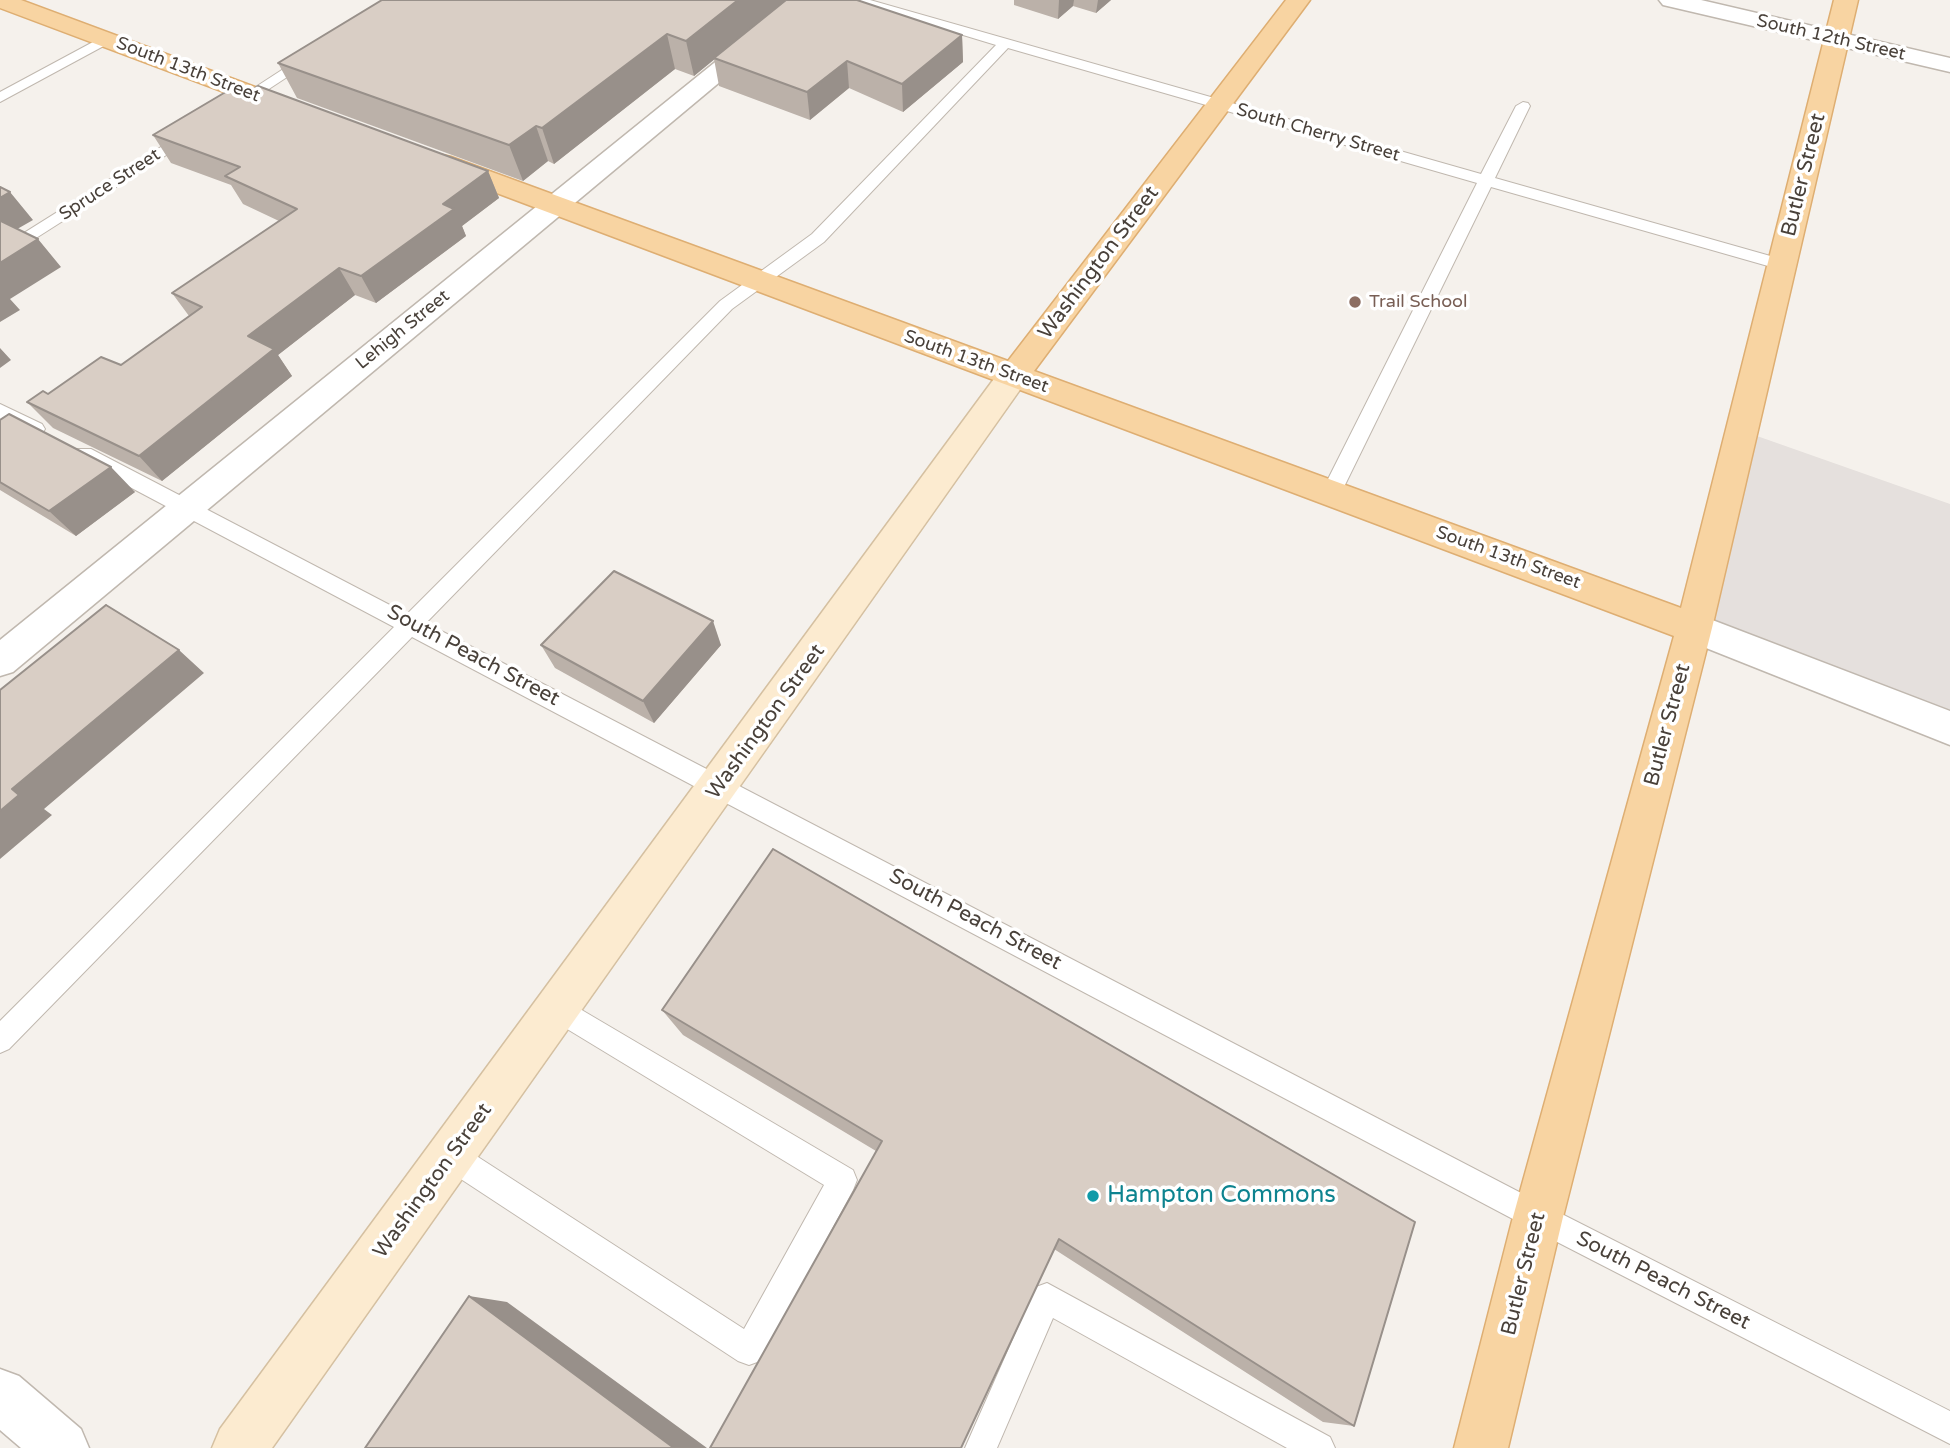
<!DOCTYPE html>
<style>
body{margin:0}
canvas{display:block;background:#f5f1ec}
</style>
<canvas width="1950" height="1448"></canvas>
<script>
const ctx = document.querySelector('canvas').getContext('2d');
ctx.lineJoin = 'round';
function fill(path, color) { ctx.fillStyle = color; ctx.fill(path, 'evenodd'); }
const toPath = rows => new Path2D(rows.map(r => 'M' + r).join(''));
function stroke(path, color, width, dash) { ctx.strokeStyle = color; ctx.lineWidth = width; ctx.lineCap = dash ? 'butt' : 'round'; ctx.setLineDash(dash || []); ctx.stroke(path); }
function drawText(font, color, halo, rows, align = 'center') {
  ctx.font = font + ' "Varela Round",sans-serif'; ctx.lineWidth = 7; ctx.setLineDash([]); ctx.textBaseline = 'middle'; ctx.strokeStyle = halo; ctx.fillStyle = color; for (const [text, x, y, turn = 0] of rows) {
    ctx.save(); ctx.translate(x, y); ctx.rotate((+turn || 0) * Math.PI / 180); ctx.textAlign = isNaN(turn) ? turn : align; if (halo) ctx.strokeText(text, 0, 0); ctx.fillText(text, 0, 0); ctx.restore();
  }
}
fill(toPath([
 [1740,430,1950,504,1950,722,1687,621]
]), '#e5e0dd');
const lane = toPath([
 [848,0,870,0,1481,174,1516,106,1523,102,1528,103,1530,106,1495,178,1788,261,1790,265,1782,270,1491,187,1341,493,1338,498,1331,500,1324,498,1321,493,1477,183,1008,48,824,242,732,309,426,623,1548,1207,1950,1411,1950,1444,1528,1227,412,637,9,1049,0,1053,0,1021,394,627,77,459,74,454,77,449,91,449,407,614,720,301,812,234,996,45,848,0],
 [106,35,113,39,111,42,0,102,0,92,106,35],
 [308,53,313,54,313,60,243,106,238,107,231,103,308,53],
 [188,130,196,135,193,138,0,261,0,248,188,130],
 [0,404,42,424,45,429,42,434,28,434,0,419,0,404],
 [558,996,853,1170,857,1180,853,1190,760,1361,749,1365,738,1361,441,1166,437,1156,441,1146,451,1142,461,1146,744,1329,824,1185,549,1018,545,1009,549,1000,558,996],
 [1047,1283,1330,1437,1335,1448,1287,1448,1053,1318,997,1448,965,1448,1036,1287,1047,1283]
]);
const street = toPath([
 [792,0,818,0,13,672,0,676,0,640,792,0],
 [1659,0,1701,0,1950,58,1950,72,1663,5,1659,0],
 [1694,613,1950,711,1950,745,1681,638,1676,628,1681,618,1694,613],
 [0,1369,19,1376,81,1429,89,1448,21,1448,0,1430,0,1369]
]);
const secondary = toPath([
 [1013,365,1024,368,1029,376,1024,384,272,1448,212,1448,220,1429,1002,368,1013,365]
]);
const primary = toPath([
 [0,0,21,0,306,106,310,111,306,116,288,116,0,8,0,0],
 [1286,0,1310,0,1034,371,1681,608,1834,0,1858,0,1712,628,1563,1217,1508,1448,1454,1448,1513,1217,1674,636,433,169,429,163,433,157,442,155,451,157,1008,361,1286,0]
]);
stroke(lane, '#c0b8af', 2);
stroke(street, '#c0b8af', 3);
stroke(secondary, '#d5c0a1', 3);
stroke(primary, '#deae72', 3);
fill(lane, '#fff');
fill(street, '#fff');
fill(secondary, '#fcebd0');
fill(primary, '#f8d4a2');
fill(toPath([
 [382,0,962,35,963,62,903,112,849,88,810,120,719,86,714,59,694,76,675,69,554,164,548,161,523,181,297,98,278,63],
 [1014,0,1111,0,1096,13,1073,6,1058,19,1014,5],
 [242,95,488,171,499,198,462,226,466,236,376,303,355,295,278,355,292,376,162,481,53,428,27,402,121,365,189,316,172,293,279,221,243,204,231,185,171,163,153,135],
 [0,420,135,492,76,536,0,490],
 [541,645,721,645,654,723,555,668],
 [773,849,1354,1426,1323,1422,1054,1249,876,1151,683,1035,662,1010]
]), '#bbb1a9');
fill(toPath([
 [738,0,785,0,785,2,694,76,686,41],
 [1059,0,1074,0,1073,6,1058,19],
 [1098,0,1111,0,1096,13],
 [667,34,675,69,554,164,542,128],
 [962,35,963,62,903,112,902,84],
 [847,61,849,88,810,120,807,92],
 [536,126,548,161,523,181,509,145],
 [488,171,499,198,462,226,466,236,376,303,361,276,443,204],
 [10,192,33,220,5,236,0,246,0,198],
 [38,239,61,267,10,299,20,310,0,322,0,263],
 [339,268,355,295,278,355,292,376,162,481,139,456,248,336],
 [0,348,11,360,0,368],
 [111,467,135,492,76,536,49,511],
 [713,621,721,645,654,723,643,701],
 [179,650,204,673,44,809,52,815,0,859,0,811,12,789],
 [469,1296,507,1302,707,1448,674,1448]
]), '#98908a');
const building = toPath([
 [382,0,738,0,686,41,667,34,542,128,536,126,509,145,278,63,382,0],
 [786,0,857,0,962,35,902,84,847,61,807,92,714,58,786,0],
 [258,86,488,171,443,204,454,209,361,276,339,268,248,336,274,349,139,456,27,402,43,391,48,394,101,357,121,365,202,307,172,293,297,209,225,176,240,167,153,135,229,90,242,95,258,86],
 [0,187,10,192,0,198,0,187],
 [0,221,1,221,38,239,0,263,0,221],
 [9,414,111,467,49,511,0,482,0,420,9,414],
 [614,571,713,621,643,701,541,645,614,571],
 [106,605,179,650,12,789,19,795,0,811,0,690,106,605],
 [773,849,1415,1222,1354,1426,1059,1239,961,1448,710,1448,882,1141,662,1010,773,849],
 [469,1296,674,1448,365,1448,469,1296]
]);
fill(building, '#d9cec5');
stroke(building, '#98908a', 2);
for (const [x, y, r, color] of [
 [1355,302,7,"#8d6e63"],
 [1093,1196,7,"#0f9aa8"]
]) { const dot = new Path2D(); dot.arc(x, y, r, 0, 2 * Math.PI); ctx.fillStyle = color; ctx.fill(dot); stroke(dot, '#fff', 2.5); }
drawText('18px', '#49413a', '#fff', [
 ["South 12th Street",1831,38,13],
 ["South 13th Street",188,70,21],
 ["South Cherry Street",1318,133,16],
 ["Spruce Street",110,185,-33],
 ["Lehigh Street",403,330,-39],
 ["South 13th Street",976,362,20],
 ["South 13th Street",1508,558,20]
]);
drawText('18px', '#785e54', '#fff', [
 ["Trail School",1369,302]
], 'left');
drawText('21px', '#49413a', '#fff', [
 ["Butler Street",1804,175,-76],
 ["Washington Street",1099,263,-53],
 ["South Peach Street",473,656,28],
 ["Washington Street",766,722,-54],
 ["Butler Street",1668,725,-75],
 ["South Peach Street",975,920,28],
 ["Washington Street",433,1181,-54],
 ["Butler Street",1524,1274,-76],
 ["South Peach Street",1663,1281,27]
]);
drawText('24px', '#0d838f', '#fff', [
 ["Hampton Commons",1107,1196]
], 'left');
</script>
